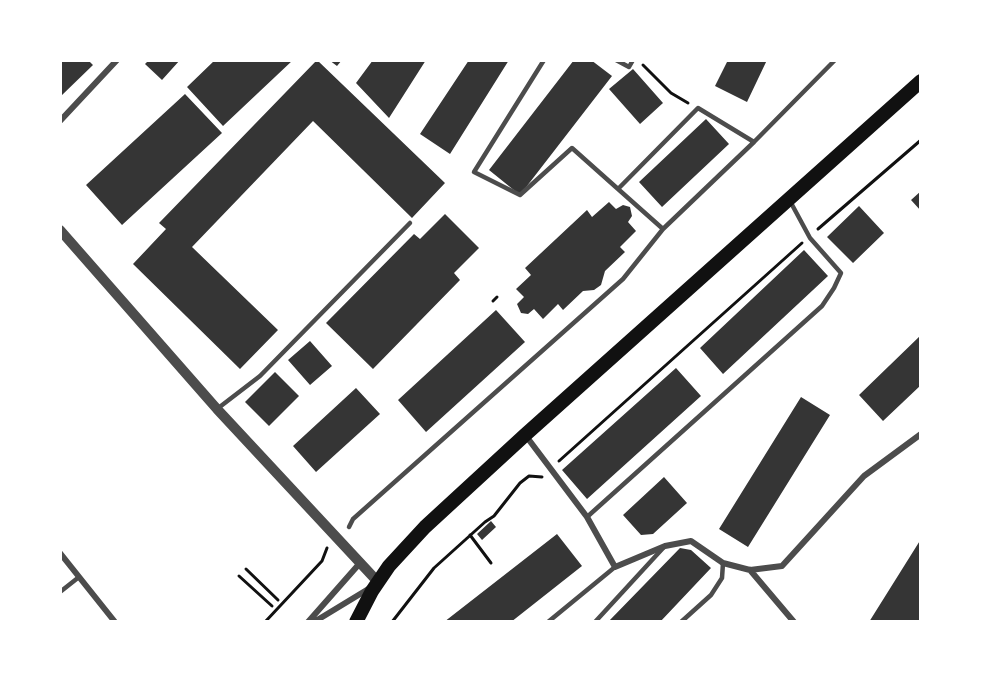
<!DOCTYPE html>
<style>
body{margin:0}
#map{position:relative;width:981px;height:682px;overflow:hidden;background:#fff;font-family:"DM Sans",sans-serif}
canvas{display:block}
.frame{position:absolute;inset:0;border:62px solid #fff;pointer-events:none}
</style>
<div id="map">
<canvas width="981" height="682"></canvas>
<div class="frame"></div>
</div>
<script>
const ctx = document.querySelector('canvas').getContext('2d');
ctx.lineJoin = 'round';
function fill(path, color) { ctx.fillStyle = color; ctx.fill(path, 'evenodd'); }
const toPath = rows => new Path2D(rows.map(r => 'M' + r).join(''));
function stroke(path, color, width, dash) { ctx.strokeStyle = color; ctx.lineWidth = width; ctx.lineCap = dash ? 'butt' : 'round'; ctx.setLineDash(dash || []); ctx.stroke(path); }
fill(toPath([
 [60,60,88,60,93,65,60,97],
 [149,60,180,60,162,80,145,64],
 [215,60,293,60,223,126,187,87],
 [317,60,445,183,412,218,313,121,192,247,278,330,240,369,133,264,166,229,159,223],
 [329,60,342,60,337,66],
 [373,60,426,60,389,118,356,83],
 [469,60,509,60,450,154,420,134],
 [574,60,591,60,612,76,520,195,489,170],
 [728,60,767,60,747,102,715,86],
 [633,69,663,103,640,124,609,89],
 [185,94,222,133,122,225,86,185],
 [706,119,729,144,662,207,639,182],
 [921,191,921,211,911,200],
 [609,202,616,209,623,205,630,207,632,216,628,222,636,231,620,247,625,252,605,271,601,285,594,290,583,291,563,310,558,304,543,319,534,309,528,314,521,313,517,304,524,297,516,289,531,275,525,268,587,210,592,217],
 [859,206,884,233,853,263,827,237],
 [445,214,479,248,454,273,460,280,373,369,326,323,414,234,420,239],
 [804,250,828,276,723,374,700,348],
 [496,310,525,342,426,432,398,400],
 [921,335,921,385,883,421,859,395],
 [310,341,332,366,310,385,288,360],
 [676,368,701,396,587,499,562,470],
 [275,372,299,396,269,426,245,402],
 [356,388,380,414,316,472,293,446],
 [801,397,830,415,748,547,719,529],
 [664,477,687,503,653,534,641,535,623,515],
 [491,521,496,527,482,540,477,534],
 [557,534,582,566,511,622,444,622],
 [921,539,921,622,869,622],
 [680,548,691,550,711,568,660,622,608,622]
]), '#353535');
stroke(toPath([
 [643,65,671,93,688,103],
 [818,229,921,140],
 [493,301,497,297],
 [559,461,802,243],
 [470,535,491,563],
 [246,569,278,600],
 [239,576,272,606],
 [265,622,322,561,327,548],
 [392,622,434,568,485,522,494,516,520,483,529,476,542,477]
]), '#111', 3);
stroke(toPath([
 [544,60,474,172,520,195,572,148,618,189],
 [616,60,629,67,633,60],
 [663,229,618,189,698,108,754,142],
 [217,409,260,376,410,223],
 [587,517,822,306,834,288,841,273,810,238,790,201],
 [349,527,353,519,623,279,663,229,754,142,835,60],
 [60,592,79,577],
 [548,622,615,567],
 [595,622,664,547],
 [681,622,711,595,722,578,723,563]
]), '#4c4c4c', 4.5);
stroke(toPath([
 [60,121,117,60],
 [526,436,587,517,615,567,665,546,691,541,723,563,750,570,782,566,864,476,921,434],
 [60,553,115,622],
 [750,570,794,622],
 [308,622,360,563],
 [314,622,370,588]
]), '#4c4c4c', 6);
stroke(toPath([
 [60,230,217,409,378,582]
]), '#4c4c4c', 10);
stroke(toPath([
 [356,622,372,591,389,566,425,527,525,435,921,81]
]), '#111', 14);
</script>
